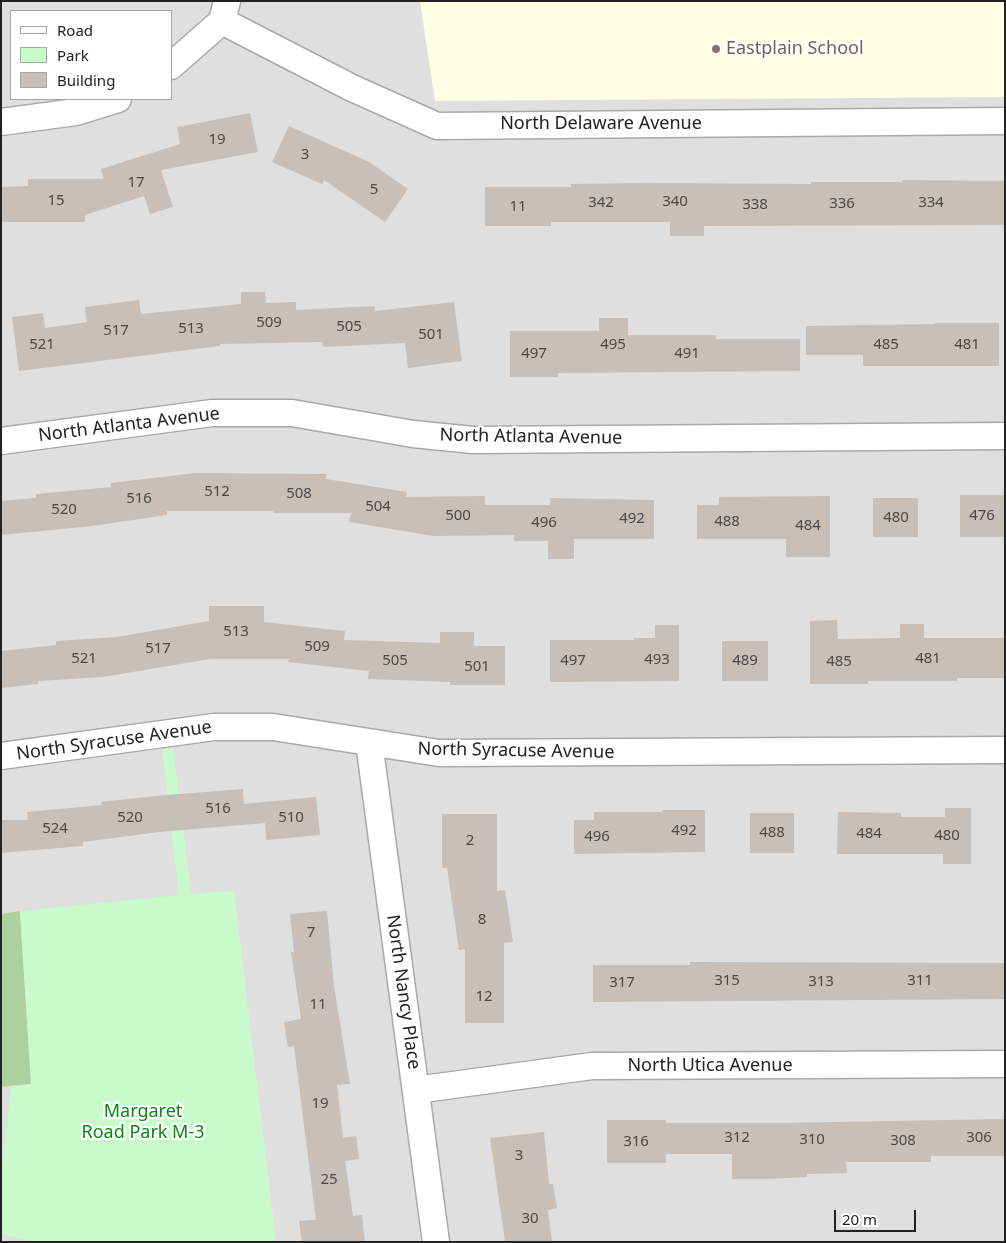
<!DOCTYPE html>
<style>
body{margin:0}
#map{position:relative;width:1006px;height:1243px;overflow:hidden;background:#f2efe9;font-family:"Noto Sans",sans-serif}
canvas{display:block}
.frame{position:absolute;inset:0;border:2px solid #222;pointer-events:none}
.legend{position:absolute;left:10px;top:10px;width:162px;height:90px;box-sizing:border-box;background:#fff;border:1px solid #a7a7a7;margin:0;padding:6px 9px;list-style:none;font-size:15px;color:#222}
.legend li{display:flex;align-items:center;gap:10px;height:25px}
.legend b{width:25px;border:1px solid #a7a7a7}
.scale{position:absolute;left:834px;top:1210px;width:82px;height:22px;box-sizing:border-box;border:2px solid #222;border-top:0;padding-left:6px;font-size:15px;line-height:18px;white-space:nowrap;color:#222;-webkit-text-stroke:4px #fff;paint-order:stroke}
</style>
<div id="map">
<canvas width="1006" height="1243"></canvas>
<div class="frame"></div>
<ul class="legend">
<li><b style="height:6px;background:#fff"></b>Road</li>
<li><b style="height:14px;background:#c8facc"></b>Park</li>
<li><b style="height:14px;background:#c7bfb8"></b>Building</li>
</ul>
<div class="scale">20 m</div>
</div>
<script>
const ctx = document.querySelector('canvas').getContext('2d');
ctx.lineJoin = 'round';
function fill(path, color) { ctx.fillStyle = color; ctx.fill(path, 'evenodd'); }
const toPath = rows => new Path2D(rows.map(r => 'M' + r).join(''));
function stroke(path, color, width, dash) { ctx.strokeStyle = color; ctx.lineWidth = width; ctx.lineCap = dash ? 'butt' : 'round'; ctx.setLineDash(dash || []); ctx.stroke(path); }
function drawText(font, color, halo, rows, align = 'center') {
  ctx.font = font + ' "Noto Sans",sans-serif'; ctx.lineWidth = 4.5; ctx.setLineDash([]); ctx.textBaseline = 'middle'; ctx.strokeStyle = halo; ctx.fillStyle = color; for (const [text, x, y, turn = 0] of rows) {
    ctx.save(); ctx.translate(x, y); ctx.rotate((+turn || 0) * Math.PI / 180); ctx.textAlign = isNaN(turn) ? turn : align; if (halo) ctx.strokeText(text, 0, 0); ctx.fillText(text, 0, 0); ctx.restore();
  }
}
fill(toPath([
 [1,1,1005,1,1005,1242,1,1242],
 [11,11,171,11,171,99,11,99]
]), '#e0dfdf');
fill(toPath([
 [420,1,1005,1,1005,97,435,101]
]), '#ffffe5');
fill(toPath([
 [20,911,31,1084,1,1087,1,914]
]), '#add19e');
fill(toPath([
 [173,748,191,894,234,891,276,1242,35,1242,1,1234,1,1183,11,1086,31,1084,20,911,179,895,162,749]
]), '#c8facc');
fill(toPath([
 [250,113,258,152,161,170,173,207,150,214,144,196,85,215,85,222,1,222,1,187,28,186,28,179,104,179,101,169,180,144,177,127],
 [289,126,369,162,408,189,385,222,324,180,322,184,272,162],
 [902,180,1005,181,1005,225,704,226,704,236,670,236,670,222,551,222,551,226,485,226,485,187,571,187,571,184,647,183,811,184,811,182,902,182],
 [241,292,265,292,266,303,296,302,296,310,375,306,375,311,454,302,462,361,408,368,405,343,323,347,322,342,220,344,220,346,19,371,12,317,43,313,45,328,87,322,85,307,139,300,141,314,241,304],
 [599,318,628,318,628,335,716,335,716,339,800,339,800,371,558,373,558,377,510,377,510,331,599,331],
 [935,323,999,323,999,366,863,366,863,355,806,355,806,326,935,324],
 [195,473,326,474,326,479,407,492,406,497,485,496,485,505,550,505,550,498,654,500,654,539,574,539,574,559,548,559,548,541,514,541,514,535,433,536,349,522,351,513,273,513,273,511,167,511,167,515,92,526,1,535,1,501,36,498,36,494,111,487,111,483],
 [960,495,1005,495,1005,537,960,537],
 [830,496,830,557,786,557,786,539,697,539,697,505,719,505,719,497],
 [873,498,918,498,918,537,873,537],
 [209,606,264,606,264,622,345,631,344,640,440,643,440,632,474,632,474,646,505,646,505,685,450,685,450,682,368,679,369,671,288,662,289,659,210,659,103,677,38,681,38,684,1,688,1,651,56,645,56,641,117,637,209,621],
 [837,620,838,639,900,638,900,624,924,624,924,638,1005,638,1005,678,957,678,957,681,868,681,868,684,810,684,810,621],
 [655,625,679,625,679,681,550,682,550,640,634,640,634,638,655,638],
 [722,641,768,641,768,681,722,681],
 [243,789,244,804,316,797,320,835,266,840,265,823,159,832,83,842,83,846,1,853,1,820,28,820,27,812,102,805,101,802,155,796],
 [945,808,971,808,971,864,943,864,943,854,837,854,838,812,901,813,901,817,945,817],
 [662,810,705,810,705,852,574,854,574,820,594,820,594,812,662,812],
 [750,813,794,813,794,853,750,853],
 [442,814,497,814,497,891,505,890,513,942,504,943,504,1023,465,1023,465,949,459,950,447,868,442,868],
 [327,911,334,986,350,1084,337,1085,343,1138,356,1136,359,1159,345,1161,353,1216,362,1215,365,1242,302,1242,299,1221,316,1220,294,1046,288,1047,284,1022,301,1019,291,952,294,952,290,914],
 [690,962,1005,963,1005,999,593,1002,593,965,690,965],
 [1005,1119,1005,1156,931,1156,931,1162,846,1162,847,1173,807,1174,807,1177,767,1179,732,1179,732,1154,666,1154,666,1163,607,1163,607,1120,666,1120,666,1123,777,1123],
 [544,1132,549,1184,553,1184,557,1208,548,1210,552,1242,505,1242,490,1138]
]), '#c7bfb8');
const minor = toPath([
 [222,21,352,88,437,126,1005,121],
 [171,66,222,21,227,1],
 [1,122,76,112,118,99],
 [1,441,212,413,292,413,413,434,473,440,1005,436],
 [369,742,436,1242],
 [1,756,214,727,273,727,439,753,1005,750],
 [416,1090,592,1066,1005,1064]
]);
stroke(minor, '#a9a9a9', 29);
stroke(minor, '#fff', 26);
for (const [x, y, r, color] of [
 [716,49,5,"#8d6e63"]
]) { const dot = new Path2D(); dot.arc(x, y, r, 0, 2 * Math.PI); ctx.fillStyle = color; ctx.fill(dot); stroke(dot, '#fff', 2); }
drawText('15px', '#4b4948', null, [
 ["19",217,140],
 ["3",305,155],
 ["17",136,183],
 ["5",374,190],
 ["15",56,201],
 ["340",675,202],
 ["342",601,203],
 ["334",931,203],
 ["336",842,204],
 ["338",755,205],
 ["11",518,207],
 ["509",269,323],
 ["505",349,327],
 ["513",191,329],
 ["517",116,331],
 ["501",431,335],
 ["521",42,345],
 ["495",613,345],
 ["485",886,345],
 ["481",967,345],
 ["497",534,354],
 ["491",687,354],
 ["512",217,492],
 ["508",299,494],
 ["516",139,499],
 ["504",378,507],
 ["520",64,510],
 ["500",458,516],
 ["476",982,516],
 ["480",896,518],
 ["492",632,519],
 ["488",727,522],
 ["496",544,523],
 ["484",808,526],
 ["513",236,632],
 ["509",317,647],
 ["517",158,649],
 ["521",84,659],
 ["481",928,659],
 ["493",657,660],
 ["505",395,661],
 ["497",573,661],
 ["489",745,661],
 ["485",839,662],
 ["501",477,667],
 ["516",218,809],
 ["520",130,818],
 ["510",291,818],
 ["524",55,829],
 ["492",684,831],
 ["488",772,833],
 ["484",869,834],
 ["480",947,836],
 ["496",597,837],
 ["2",470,841],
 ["8",482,920],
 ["7",311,933],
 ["315",727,981],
 ["311",920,981],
 ["313",821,982],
 ["317",622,983],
 ["12",484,997],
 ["11",318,1005],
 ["19",320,1104],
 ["312",737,1138],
 ["306",979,1138],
 ["310",812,1140],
 ["308",903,1141],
 ["316",636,1142],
 ["3",519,1156],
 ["25",329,1180],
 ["30",530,1219]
]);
drawText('18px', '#785e54', '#fff', [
 ["Eastplain School",726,49]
], 'left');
drawText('18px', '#222', '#fff', [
 ["North Delaware Avenue",601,124],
 ["North Atlanta Avenue",129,425,-7],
 ["North Atlanta Avenue",531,437,1],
 ["North Syracuse Avenue",114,741,-8],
 ["North Syracuse Avenue",516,751,1],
 ["North Nancy Place",403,992,82],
 ["North Utica Avenue",710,1066]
]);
drawText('18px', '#0c8416', '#fff', [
 ["Margaret",143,1112],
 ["Road Park M-3",143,1133]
]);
</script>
